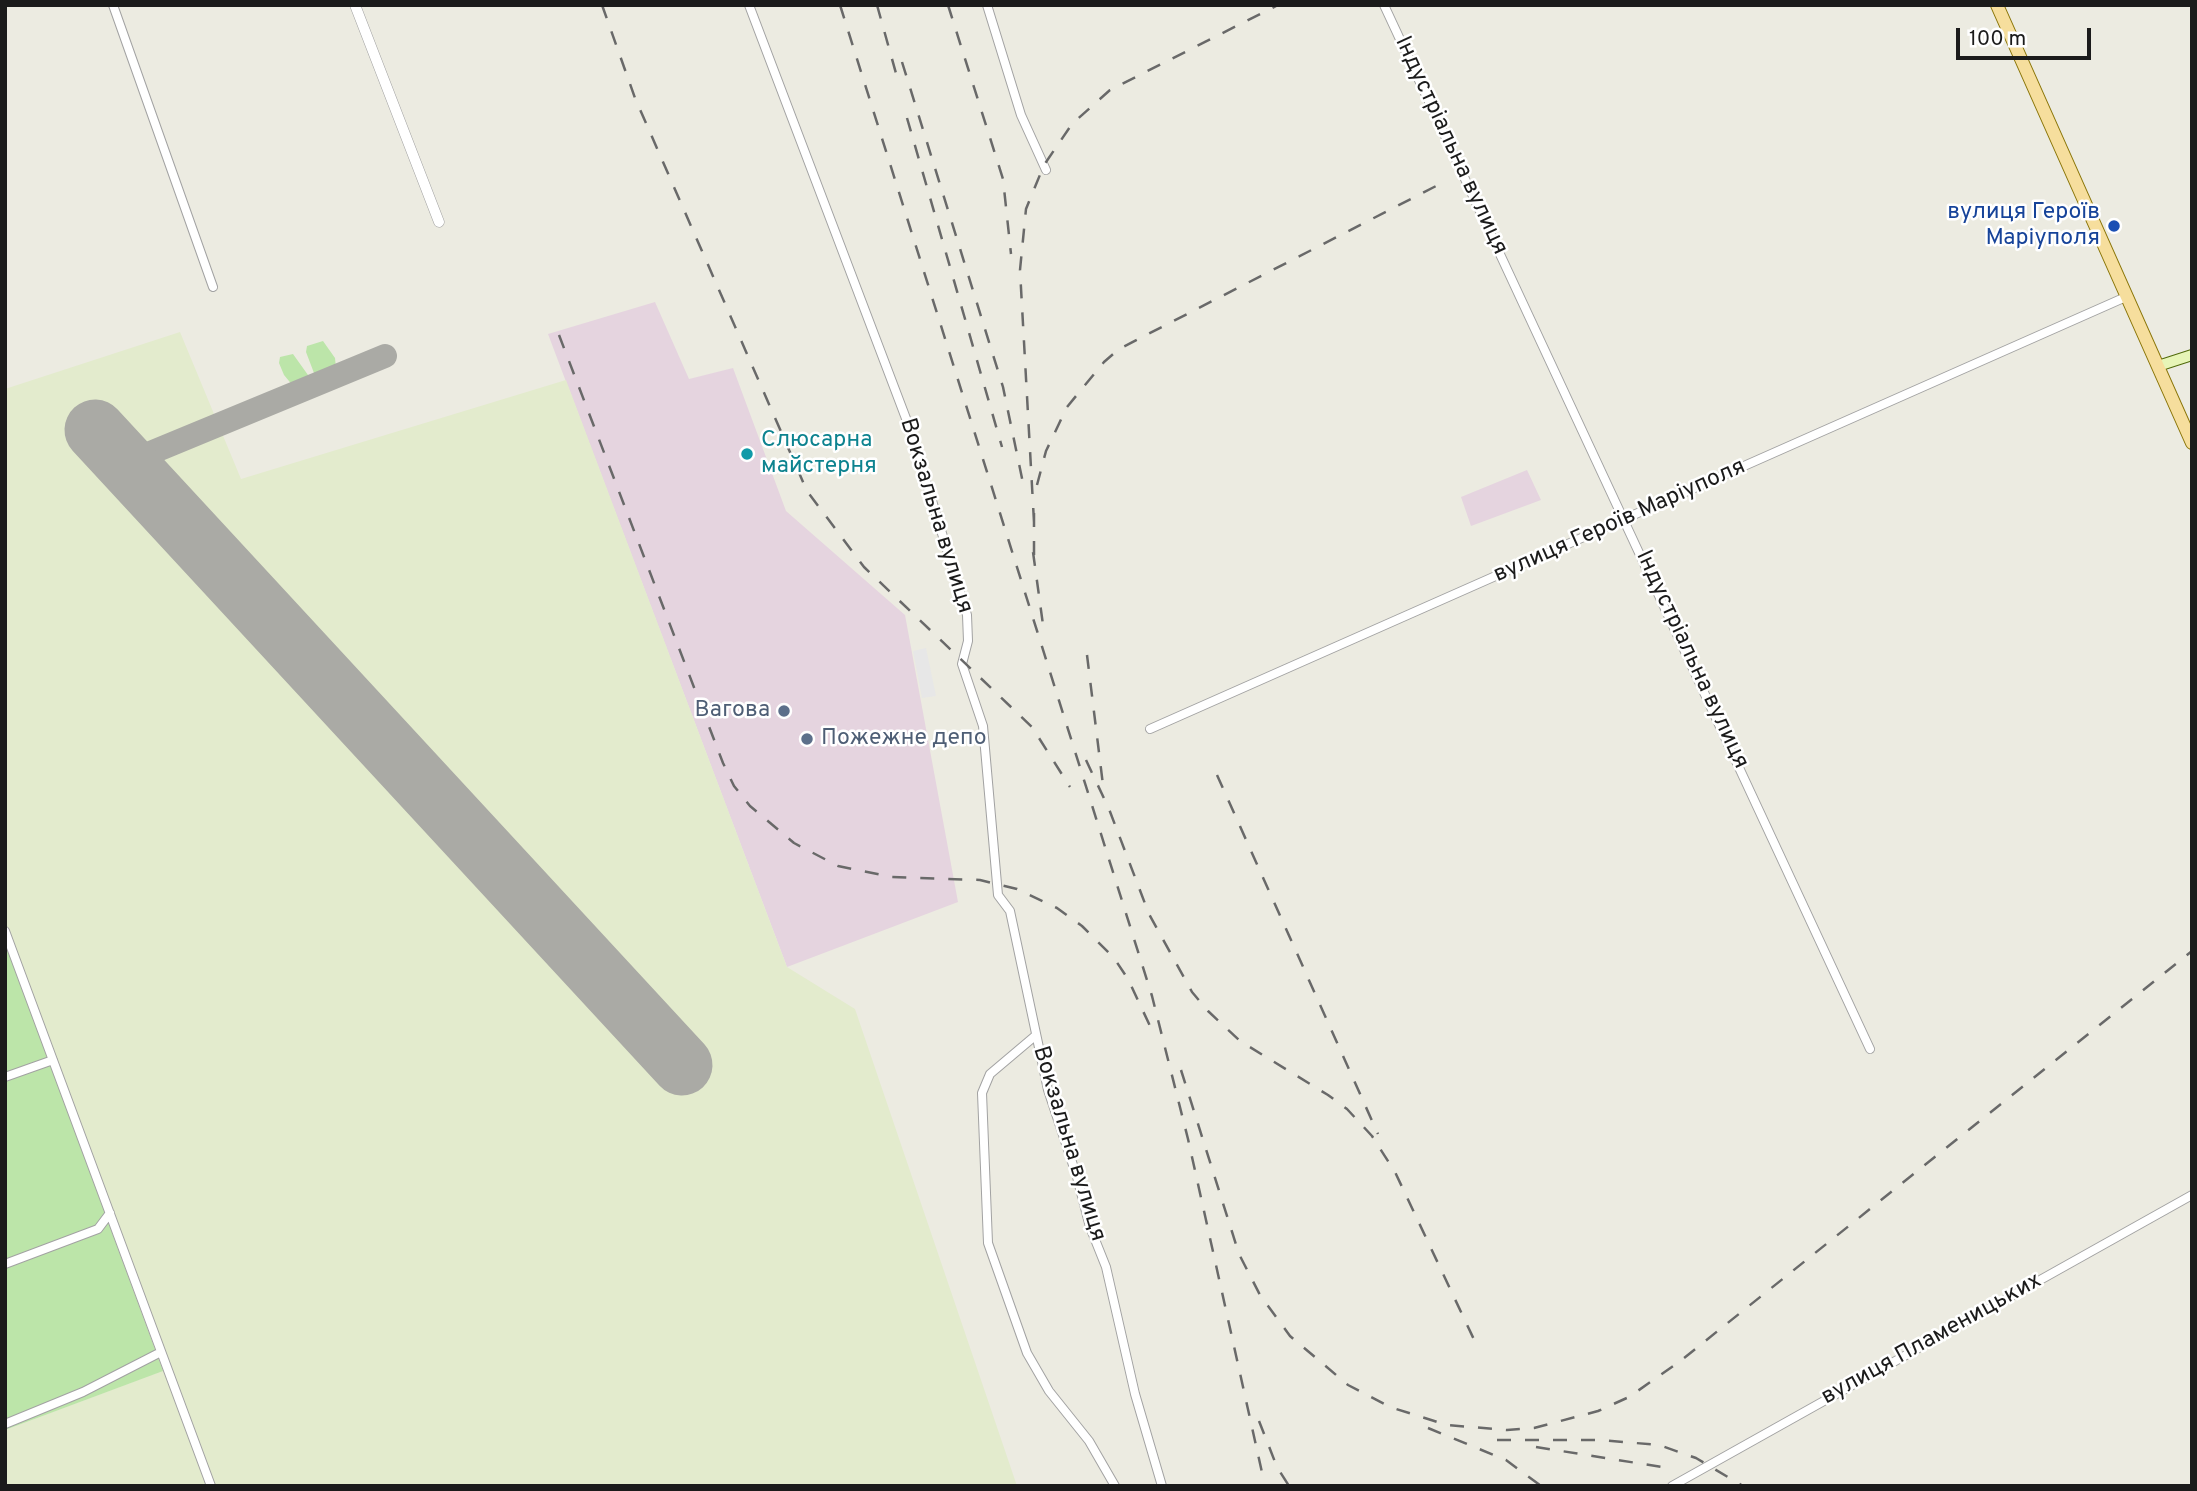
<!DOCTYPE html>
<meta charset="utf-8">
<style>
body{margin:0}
#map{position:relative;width:2197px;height:1491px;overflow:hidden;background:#ecebe1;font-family:Overpass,sans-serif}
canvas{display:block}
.frame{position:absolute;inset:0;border:7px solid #1b1b1b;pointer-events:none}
.scale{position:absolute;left:1956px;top:28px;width:135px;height:32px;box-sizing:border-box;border:4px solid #1b1b1b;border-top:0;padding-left:9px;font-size:21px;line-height:24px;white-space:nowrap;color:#1b1b1b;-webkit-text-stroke:5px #fff;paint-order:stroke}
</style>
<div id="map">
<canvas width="2197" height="1491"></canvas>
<div class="frame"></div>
<div class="scale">100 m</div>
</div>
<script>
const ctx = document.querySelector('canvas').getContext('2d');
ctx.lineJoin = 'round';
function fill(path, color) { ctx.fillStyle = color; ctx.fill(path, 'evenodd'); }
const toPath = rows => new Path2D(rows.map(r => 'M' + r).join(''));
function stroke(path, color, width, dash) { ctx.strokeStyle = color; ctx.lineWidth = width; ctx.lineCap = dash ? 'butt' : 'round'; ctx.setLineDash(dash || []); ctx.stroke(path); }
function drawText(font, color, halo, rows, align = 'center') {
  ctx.font = font + ' Overpass,sans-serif'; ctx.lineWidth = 5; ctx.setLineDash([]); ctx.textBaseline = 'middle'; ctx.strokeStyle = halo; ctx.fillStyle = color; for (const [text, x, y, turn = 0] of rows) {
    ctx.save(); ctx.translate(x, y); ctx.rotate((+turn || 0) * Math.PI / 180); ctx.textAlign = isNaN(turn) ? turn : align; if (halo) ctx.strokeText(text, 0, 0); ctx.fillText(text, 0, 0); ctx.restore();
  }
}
fill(toPath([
 [655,302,689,379,733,368,786,511,905,615,958,902,787,967,548,334],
 [1527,470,1541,500,1471,526,1461,497]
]), '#e5d4df');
fill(toPath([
 [180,332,241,479,566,380,787,967,855,1009,1017,1486,5,1486,5,1430,162,1371,5,942,5,389]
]), '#e3ebcd');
fill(toPath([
 [323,341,335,358,336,368,320,376,314,373,306,352,307,346],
 [293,354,308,375,308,380,294,387,284,375,279,363,280,357],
 [5,942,163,1371,5,1430]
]), '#bce5a9');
fill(toPath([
 [926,648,936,696,922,698,913,651]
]), '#e7e7e7');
stroke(toPath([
 [126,463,385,356]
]), '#aaaaa5', 24);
stroke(toPath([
 [95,430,682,1065]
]), '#aaaaa5', 61);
const minor = toPath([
 [113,5,213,287],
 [749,5,910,429,967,615,968,641,962,664,983,726,998,895,1010,911,1048,1090,1077,1177,1090,1227,1106,1267,1135,1394,1162,1486],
 [987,5,1021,115,1046,170],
 [1384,5,1870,1049],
 [1150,729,2128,296],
 [5,931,211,1486],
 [1035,1036,990,1074,982,1093,988,1243,1027,1353,1049,1391,1089,1441,1115,1486],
 [5,1077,53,1060],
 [5,1264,98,1229,110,1213],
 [5,1424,83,1392,161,1352],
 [1672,1486,2192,1195]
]);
const tertiary = toPath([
 [355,5,439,222]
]);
const secondary = toPath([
 [2158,366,2192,355]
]);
const primary = toPath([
 [1997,5,2192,443]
]);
stroke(minor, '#a2a2a2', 10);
stroke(tertiary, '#a2a2a2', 11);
stroke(secondary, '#506a0b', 12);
stroke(primary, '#8a7508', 14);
stroke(minor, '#fff', 8);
stroke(tertiary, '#fff', 10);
stroke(secondary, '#e7f5b7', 10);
stroke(primary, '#f6de9d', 12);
stroke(toPath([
 [602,5,635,98,807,491,864,567,1032,727,1070,787],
 [840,5,1152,996,1188,1139,1265,1486],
 [877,5,897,77],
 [948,5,1003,179,1011,254],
 [902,62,1003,387,1023,483],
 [907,118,1002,447],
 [559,335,723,763,734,786,750,806,794,843,838,866,892,877,980,880,1017,889,1057,908,1082,926,1114,958,1128,979,1150,1026],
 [1037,485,1046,451,1067,407,1104,362,1119,349,1438,185],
 [1034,513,1034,562],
 [1034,522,1020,270,1026,209,1044,165,1072,124,1110,90,1278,5],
 [1033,552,1044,632],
 [1087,655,1103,785],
 [1086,760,1109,809,1149,914,1192,992,1208,1011,1240,1041,1328,1095,1347,1109,1372,1136,1395,1172,1478,1348],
 [1217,775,1378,1134],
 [1181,1070,1239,1254,1260,1295,1290,1336,1348,1385,1390,1407,1447,1425,1507,1430,1534,1428,1598,1411,1629,1397,1679,1362,2192,951],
 [1259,1421,1277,1467,1289,1486],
 [1428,1428,1506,1460,1541,1486],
 [1497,1440,1600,1440,1659,1445,1696,1458,1743,1486],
 [1536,1447,1662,1467]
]), '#696969', 2.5, [14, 14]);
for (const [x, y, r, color] of [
 [2114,226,7,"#1a4fb4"],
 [747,454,7,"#0f9aa8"],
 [784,711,7,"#5c6f8a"],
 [807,739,7,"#5c6f8a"]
]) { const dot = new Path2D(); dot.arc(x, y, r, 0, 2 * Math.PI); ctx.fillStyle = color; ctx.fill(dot); stroke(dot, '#fff', 2.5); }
drawText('23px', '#1b1b1b', '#fff', [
 ["Індустріальна вулиця",1450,146,65],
 ["Вокзальна вулиця",935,516,73],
 ["вулиця Героїв Маріуполя",1620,522,-24],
 ["Індустріальна вулиця",1691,660,65],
 ["Вокзальна вулиця",1068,1144,73],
 ["вулиця Пламеницьких",1932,1340,-29]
]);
drawText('23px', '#164399', '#fff', [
 ["вулиця Героїв",2100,213],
 ["Маріуполя",2100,239]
], 'right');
drawText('23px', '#0d838f', '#fff', [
 ["Слюсарна",761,441],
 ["майстерня",761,467]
], 'left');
drawText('23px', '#4e5e75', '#fff', [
 ["Вагова",770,711],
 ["Пожежне депо",821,739,"left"]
], 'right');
</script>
